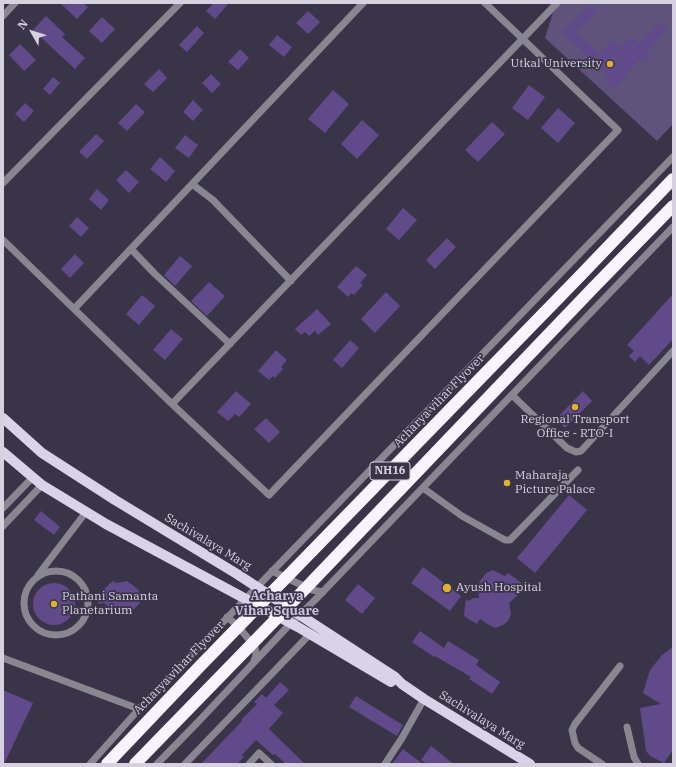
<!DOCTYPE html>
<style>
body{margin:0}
#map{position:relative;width:676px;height:767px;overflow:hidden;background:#3a3448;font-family:"IBM Plex Serif",serif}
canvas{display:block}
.frame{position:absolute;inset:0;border:4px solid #d5d1df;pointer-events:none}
.north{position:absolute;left:12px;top:12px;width:40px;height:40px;-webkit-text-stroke:3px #3a3448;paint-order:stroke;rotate:309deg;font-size:11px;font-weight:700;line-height:16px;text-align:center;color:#d5d1df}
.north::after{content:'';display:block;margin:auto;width:14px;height:18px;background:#d5d1df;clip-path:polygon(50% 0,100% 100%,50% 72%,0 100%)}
</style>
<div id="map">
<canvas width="676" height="767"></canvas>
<div class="frame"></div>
<div class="north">N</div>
</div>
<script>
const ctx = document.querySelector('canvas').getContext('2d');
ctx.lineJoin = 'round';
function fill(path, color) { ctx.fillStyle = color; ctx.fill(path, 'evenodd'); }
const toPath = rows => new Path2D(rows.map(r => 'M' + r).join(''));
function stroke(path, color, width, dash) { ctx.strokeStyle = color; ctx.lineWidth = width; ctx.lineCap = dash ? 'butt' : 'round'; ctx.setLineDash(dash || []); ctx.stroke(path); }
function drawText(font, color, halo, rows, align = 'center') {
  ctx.font = font + ' "IBM Plex Serif",serif'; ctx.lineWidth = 3.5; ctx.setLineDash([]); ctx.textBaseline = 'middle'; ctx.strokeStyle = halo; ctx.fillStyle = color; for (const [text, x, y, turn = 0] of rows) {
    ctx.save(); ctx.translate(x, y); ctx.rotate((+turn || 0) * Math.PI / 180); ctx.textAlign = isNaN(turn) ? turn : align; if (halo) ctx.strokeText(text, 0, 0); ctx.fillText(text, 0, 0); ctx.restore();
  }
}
fill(toPath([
 [556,3,673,3,673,124,657,141,545,38]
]), '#5f527b');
fill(toPath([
 [60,3,83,3,88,7,77,19],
 [214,3,229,3,215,19,206,11],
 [590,4,597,11,576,32,599,54,613,40,620,47,631,36,640,44,660,23,667,29,647,51,650,55,644,62,640,59,628,72,629,73,614,89,605,81,609,77,562,32],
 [308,11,320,22,308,34,296,23],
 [46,16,65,34,62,37,85,58,75,69,33,30],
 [102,17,115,29,102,43,89,31],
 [197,26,204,33,187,52,179,45],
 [277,35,292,47,284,57,269,45],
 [20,44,36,60,24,71,9,55],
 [240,49,249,58,238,70,228,62],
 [159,69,167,78,153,92,144,84],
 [211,74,221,84,212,93,202,83],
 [53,77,60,83,50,95,43,89],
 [529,85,545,97,528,120,512,108],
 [333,90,349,104,325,133,308,119],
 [193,100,203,110,193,121,183,112],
 [25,103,34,111,24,122,15,114],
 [136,104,145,112,127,131,118,123],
 [558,108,575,123,558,143,541,128],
 [362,120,379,135,357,159,341,144],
 [492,122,505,134,478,162,465,150],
 [96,134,104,141,87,159,79,152],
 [185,135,198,145,189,158,175,148],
 [160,157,175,171,166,182,150,169],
 [126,170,139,182,129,193,116,180],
 [97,189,109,200,101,210,89,199],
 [403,208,417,220,399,240,386,229],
 [77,217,89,228,81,237,69,226],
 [447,238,456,247,435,269,426,260],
 [75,254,84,263,70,278,61,269],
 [180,256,192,266,175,286,164,275],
 [356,266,367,275,360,283,363,285,354,295,351,293,348,297,337,287],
 [209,282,225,296,207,316,191,301],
 [386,292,400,306,375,333,361,319],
 [673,294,673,339,649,365,640,356,635,362,629,356,634,351,627,345],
 [142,295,155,306,139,325,126,314],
 [317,309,331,324,318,335,315,331,309,336,305,332,301,335,295,329],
 [171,329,183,339,165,360,153,350],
 [350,340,359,348,342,368,333,360],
 [276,350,287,360,281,367,283,369,275,378,273,376,269,380,258,371],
 [236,391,251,404,239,417,235,414,228,421,217,412],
 [583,391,592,401,565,428,556,419],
 [266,418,280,432,269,443,254,429],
 [569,495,587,510,535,573,517,558],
 [41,511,60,527,54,535,34,520],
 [423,567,461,596,450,611,411,583],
 [493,570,505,576,508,573,523,584,519,594,509,603,511,614,508,621,503,625,495,628,489,625,480,619,477,624,465,617,464,614,466,599,469,601,473,598,479,598,478,586,480,581,486,573],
 [113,581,116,583,127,581,139,590,140,603,131,612,121,613,121,616,104,603,98,604,98,595,103,594,103,590],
 '33 604a21 21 0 1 1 42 0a21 21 0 1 1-42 0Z',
 [358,584,375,598,362,614,345,600],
 [420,631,444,648,448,641,479,660,476,665,500,682,492,694,469,679,471,677,435,656,434,657,412,642],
 [673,647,673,750,664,763,650,756,646,751,640,708,661,704,643,693,650,670,662,655],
 [280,682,289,690,274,705,283,713,269,729,305,764,286,764,275,754,273,755,256,740,242,755,244,757,237,764,201,764,242,721,241,720,257,704,254,702,262,694,266,698],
 [3,690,33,703,4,764,3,764],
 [356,696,403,725,397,736,349,707],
 [431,746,445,757,453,764,427,764,421,760],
 [403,749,423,764,392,764]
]), '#604a8a');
stroke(toPath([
 [3,16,15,3],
 [3,183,180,3],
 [192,184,213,200,291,281],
 [3,240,172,404,269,495,618,130,485,3],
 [131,249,155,274,230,344],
 [75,308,363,3],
 [512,395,567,448,576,452,581,451,673,351],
 [172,404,557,3],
 [423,488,462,516,505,540,510,540,578,470],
 [3,508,33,477],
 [3,526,42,485],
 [272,571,312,590,323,592],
 '24 603a32 32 0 1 1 64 0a32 32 0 1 1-64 0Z',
 [38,575,86,512],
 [227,617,237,625,255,647,256,655,254,661],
 [3,658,139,709],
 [627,727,634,757,638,764],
 [90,764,139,709,673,157],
 [157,764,198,722,291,623,315,600,673,227],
 [185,764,310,634],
 [249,764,259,753,271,764],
 [385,764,402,738,424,699],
 [602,764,578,748,575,743,572,730,575,724,620,666]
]), '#888690', 7);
stroke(toPath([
 [3,418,42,453,115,500,237,574,395,677,402,684,424,699,530,764],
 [3,452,42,485,106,524,298,627,391,682]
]), '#d9d3e9', 10);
stroke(toPath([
 [107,764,202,664,579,277,673,179],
 [135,764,280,615,594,287,673,206]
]), '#f7f4ff', 12);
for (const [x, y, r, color] of [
 [610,64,4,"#deb133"],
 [575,407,4,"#deb133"],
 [507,483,4,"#deb133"],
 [447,588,5,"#deb133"],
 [54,604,4,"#deb133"]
]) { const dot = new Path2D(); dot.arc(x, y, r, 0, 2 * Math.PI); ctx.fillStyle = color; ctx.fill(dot); stroke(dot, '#3a3448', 1.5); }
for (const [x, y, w] of [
 [390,471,40]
]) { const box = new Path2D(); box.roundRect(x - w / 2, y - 9, w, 18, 3); ctx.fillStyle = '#3a3448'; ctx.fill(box); stroke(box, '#d5d1df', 1); }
drawText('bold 11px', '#d5d1df', null, [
 ["NH16",390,471]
]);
drawText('12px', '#d5d1df', '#3a3448', [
 ["Utkal University",602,64,"right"],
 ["Regional Transport",575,420,"center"],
 ["Office - RTO-I",575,434,"center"],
 ["Maharaja",515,476],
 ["Picture Palace",515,490],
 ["Ayush Hospital",456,588],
 ["Pathani Samanta",62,597],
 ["Planetarium",62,611]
], 'left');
drawText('12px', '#d5d1df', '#3a3448', [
 ["Acharya vihar Flyover",439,401,-46],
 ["Sachivalaya Marg",208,542,31],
 ["Acharya vihar Flyover",179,668,-46],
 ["Sachivalaya Marg",482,720,32]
]);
drawText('bold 13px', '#c9c2db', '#3a3448', [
 ["Acharya",277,596],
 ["Vihar Square",277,611]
]);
</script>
